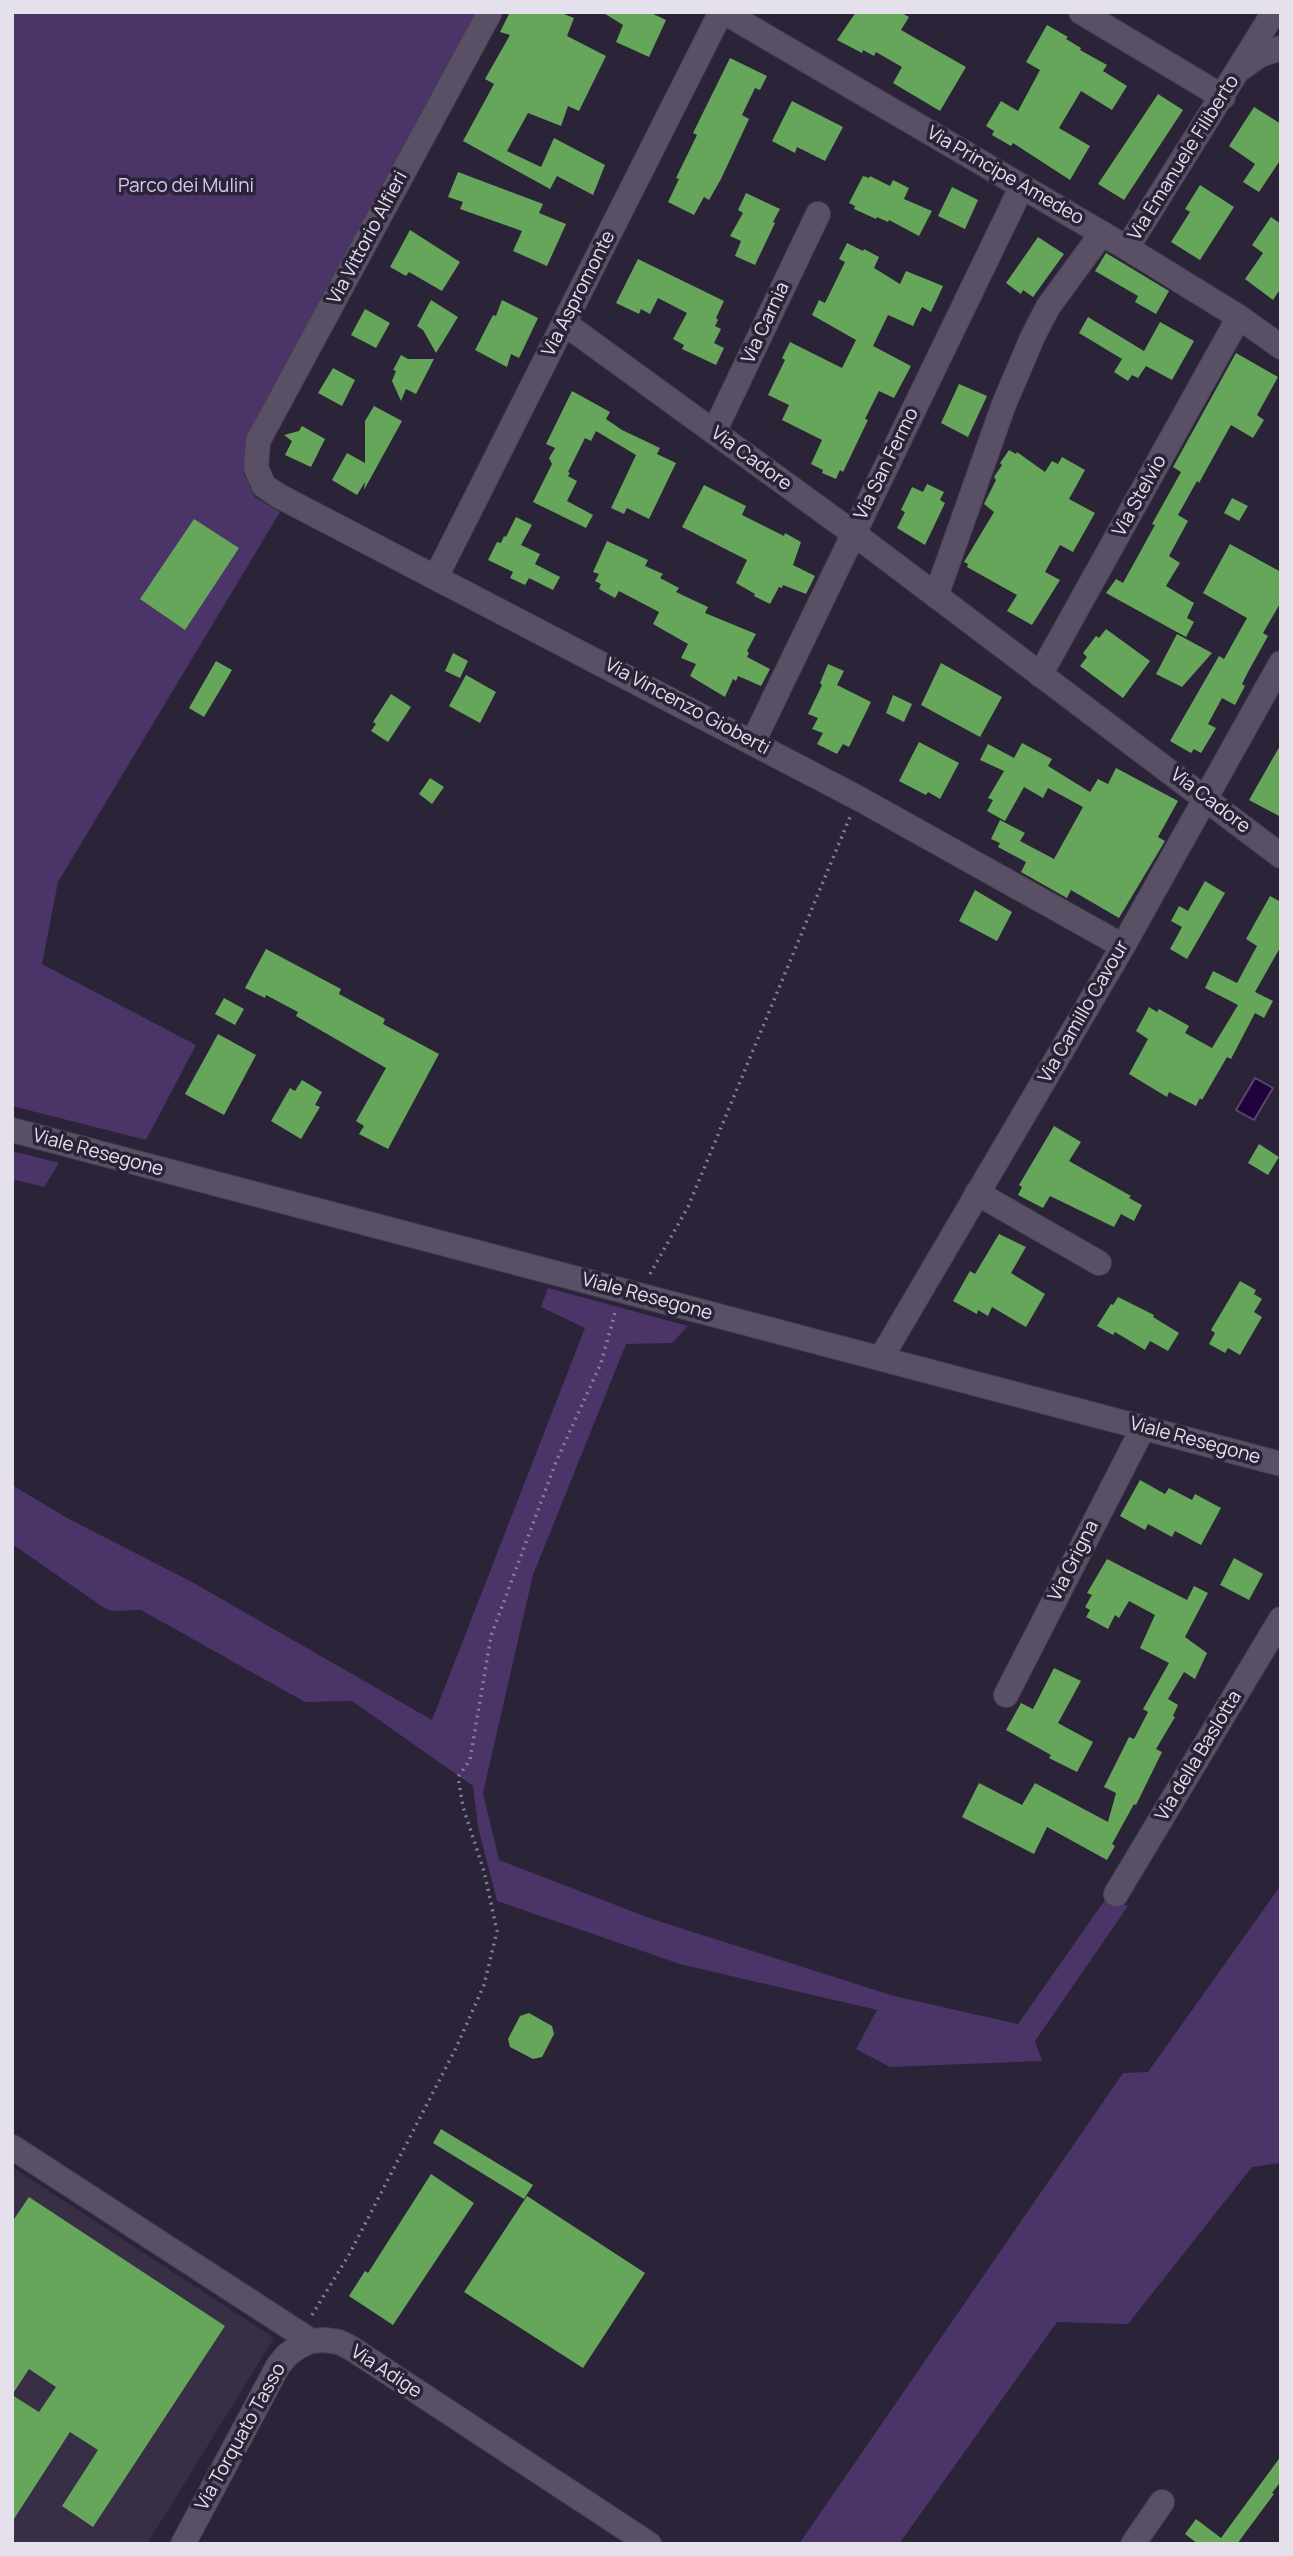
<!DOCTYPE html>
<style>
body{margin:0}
#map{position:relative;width:1293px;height:2556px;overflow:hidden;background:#2b2337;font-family:Manrope,sans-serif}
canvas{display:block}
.frame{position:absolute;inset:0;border:14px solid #e4e0ec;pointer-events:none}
</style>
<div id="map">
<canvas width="1293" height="2556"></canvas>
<div class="frame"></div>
</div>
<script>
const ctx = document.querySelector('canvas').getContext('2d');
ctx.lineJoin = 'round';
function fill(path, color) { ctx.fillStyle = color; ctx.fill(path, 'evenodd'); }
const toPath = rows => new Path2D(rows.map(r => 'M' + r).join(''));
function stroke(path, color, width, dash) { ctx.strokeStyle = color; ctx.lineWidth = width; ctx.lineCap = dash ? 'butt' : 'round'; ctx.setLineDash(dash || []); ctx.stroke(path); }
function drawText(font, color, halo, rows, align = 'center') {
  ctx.font = font + ' Manrope,sans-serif'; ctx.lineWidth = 7; ctx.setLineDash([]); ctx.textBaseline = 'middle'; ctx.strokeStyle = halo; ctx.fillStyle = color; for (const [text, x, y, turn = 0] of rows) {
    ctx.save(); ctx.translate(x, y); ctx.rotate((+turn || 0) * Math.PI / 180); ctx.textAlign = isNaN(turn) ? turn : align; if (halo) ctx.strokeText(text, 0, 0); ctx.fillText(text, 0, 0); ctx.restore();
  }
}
fill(toPath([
 [12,2167,274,2338,147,2544,12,2544]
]), '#382e46');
fill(toPath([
 [12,12,486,12,247,436,243,472,255,497,280,512,58,882,42,964,196,1045,146,1140,12,1106],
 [12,1151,59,1163,44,1187,12,1179],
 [548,1288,688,1326,672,1343,626,1344,533,1575,483,1793,499,1860,652,1919,894,1996,1018,2024,1107,1897,1128,1906,1035,2041,1042,2061,890,2067,856,2049,877,2010,680,1964,497,1901,478,1827,473,1786,352,1701,305,1702,141,1610,112,1611,103,1607,12,1544,12,1485,69,1519,192,1582,432,1720,585,1328,541,1307],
 [1281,1885,1281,2163,1252,2167,1128,2324,1057,2322,899,2544,799,2544,1123,2073,1148,2072]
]), '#4b3468');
const water = toPath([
 [1255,1078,1273,1088,1254,1120,1236,1110,1255,1078]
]);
fill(water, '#21033b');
stroke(water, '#5c4570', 2);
fill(toPath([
 [510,12,559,12,574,18,567,36,606,56,579,111,568,106,561,126,528,113,507,151,541,167,554,138,605,165,593,195,557,176,550,189,463,141,494,84,485,79,510,35,500,32],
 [602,12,649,12,666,20,649,57,616,42,623,25],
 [856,12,900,12,909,17,901,30,966,67,940,111,893,83,902,67,876,52,874,56,863,50,862,53,837,40],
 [1047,25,1068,37,1066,39,1081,48,1080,50,1107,65,1103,71,1127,86,1112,110,1081,91,1059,128,1090,146,1070,180,1013,143,1011,146,992,135,994,131,986,126,1001,101,1018,111,1040,70,1026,62],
 [730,58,767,76,760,90,755,88,742,115,749,119,721,179,709,200,704,197,694,215,668,202,679,179,676,178,697,135,693,133],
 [1158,94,1183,110,1124,200,1098,184],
 [792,101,843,127,825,161,797,147,795,153,772,141],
 [1254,107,1281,124,1281,159,1259,192,1243,182,1255,164,1229,146],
 [458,172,543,204,539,213,566,224,547,266,513,251,522,231,460,209,463,202,448,197],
 [863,176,869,178,870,176,890,186,893,180,909,188,904,199,932,211,919,236,889,220,888,222,877,217,876,219,854,209,855,206,849,203],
 [1200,185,1234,207,1200,260,1171,242,1190,212,1185,209],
 [952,187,978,200,965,229,938,216],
 [746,193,780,209,773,222,775,223,755,265,735,256,741,241,730,236,743,213,738,210],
 [1271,217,1281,224,1281,288,1273,300,1245,279,1263,253,1252,245],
 [410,230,460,262,442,291,409,272,406,276,390,267],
 [1038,237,1064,254,1033,297,1023,290,1021,294,1006,283],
 [847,243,863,251,864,249,879,257,874,268,900,284,906,271,943,286,931,312,922,307,913,326,888,315,873,346,911,366,894,398,879,391,865,419,868,420,843,472,840,470,836,479,822,473,823,470,811,464,822,440,782,420,789,405,768,395,785,360,782,358,790,342,842,368,856,340,812,315,819,300,825,303,845,262,839,259],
 [1106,253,1169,291,1156,314,1135,302,1138,296,1095,271],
 [638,259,724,301,716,318,718,320,715,326,721,329,714,343,724,348,716,365,682,349,684,345,673,339,687,313,658,298,650,314,641,309,639,314,616,303],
 [431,300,458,317,436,353,423,330,417,326],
 [502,300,538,318,519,358,511,354,507,367,475,350,493,315,496,316],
 [365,309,390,323,376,348,351,335],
 [1088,317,1144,351,1160,322,1194,341,1172,380,1146,366,1138,378,1132,375,1128,381,1114,372,1122,359,1079,333],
 [1236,353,1278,377,1257,415,1264,420,1253,438,1231,425,1199,483,1197,481,1178,515,1188,521,1169,556,1180,563,1166,586,1194,603,1187,618,1194,622,1186,637,1106,593,1116,579,1123,583,1155,525,1152,524,1181,472,1173,467],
 [401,355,408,359,434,359,416,394,406,389,401,401,392,381,396,371,393,370],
 [333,368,355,380,342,406,318,393],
 [959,384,987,396,968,437,941,423],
 [572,391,610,412,606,419,622,430,660,448,657,454,676,463,649,519,627,508,624,514,611,508,636,455,596,431,591,441,585,438,568,472,570,473,568,476,577,481,567,501,593,515,586,528,533,502,552,464,549,458,555,448,546,444],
 [374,406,402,421,364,490,365,482,357,495,332,480,347,453,365,463,365,421],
 [302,426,325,439,311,467,285,455,292,441,284,435,299,431],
 [1009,450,1016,454,1017,452,1045,472,1052,461,1058,464,1062,457,1085,470,1069,499,1095,513,1073,552,1060,545,1045,572,1060,580,1032,625,1007,611,1017,595,967,567,968,564,964,562,994,512,984,504,996,480,994,477,1002,465,1000,463],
 [927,484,944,492,940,500,945,503,925,545,897,528,905,512,901,510,912,487,923,492],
 [704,485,746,506,742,515,784,536,785,533,801,542,793,565,815,576,806,594,783,585,782,588,779,587,770,604,754,596,755,594,736,583,747,560,682,527],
 [1232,498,1248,506,1239,521,1224,513],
 [516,517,532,525,521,545,540,554,535,564,560,577,553,590,529,578,525,585,510,578,513,572,488,560,497,542,501,543,504,536,506,537],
 [194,519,239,548,185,630,140,599],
 [607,541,648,560,645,566,663,574,660,578,679,588,676,592,708,607,705,613,756,634,747,651,749,653,747,657,770,669,761,686,738,676,736,681,733,679,725,697,690,676,696,664,681,658,688,644,653,624,659,612,619,591,615,598,599,589,601,584,595,581,599,574,593,572],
 [1230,544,1281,572,1281,602,1263,633,1268,636,1248,672,1242,684,1245,686,1235,705,1222,698,1208,724,1216,728,1201,753,1194,749,1191,753,1170,741,1219,656,1224,659,1247,618,1203,593],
 [1106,629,1150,661,1123,698,1080,666,1087,657,1083,653,1096,636,1099,638],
 [1177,634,1212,653,1182,687,1156,674],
 [453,653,468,661,460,678,445,671],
 [216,661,232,670,204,717,189,708],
 [941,663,1002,697,980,737,921,705],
 [828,664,844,671,837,685,871,702,849,747,843,744,837,754,817,744,823,733,812,729,818,718,808,714,822,685,820,683],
 [466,675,496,692,480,723,449,706],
 [391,694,411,707,388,742,371,731,376,724,373,722],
 [893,695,912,704,904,722,886,713],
 [919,742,959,763,940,799,928,792,926,795,899,781],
 [1022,743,1052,759,1048,766,1090,792,1098,779,1108,784,1116,768,1178,801,1158,837,1165,841,1119,918,1071,890,1067,898,1021,872,1026,862,998,847,1000,843,991,839,1000,820,1025,833,1020,841,1054,859,1083,807,1048,788,1043,798,1024,787,1005,821,987,811,993,800,988,798,1004,771,980,760,988,744,1014,758],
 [1281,744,1281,817,1249,800],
 [430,778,444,787,432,804,419,794],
 [1205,881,1225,893,1187,959,1170,949,1182,927,1171,921,1179,906,1188,911],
 [975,890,1012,912,997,941,959,921],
 [1270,896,1281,902,1281,946,1255,992,1273,1001,1264,1018,1255,1013,1231,1059,1227,1057,1202,1100,1200,1098,1196,1106,1169,1092,1167,1097,1129,1074,1148,1039,1136,1031,1149,1007,1157,1012,1159,1009,1189,1026,1185,1033,1212,1048,1238,1005,1205,988,1213,971,1237,983,1257,946,1246,939],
 [266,949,341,989,339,994,385,1019,383,1024,439,1054,388,1149,359,1134,364,1126,356,1121,386,1068,296,1016,298,1012,266,995,265,998,245,988],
 [224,998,244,1009,235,1025,215,1014],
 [218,1034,256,1055,224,1115,185,1094],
 [302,1080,322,1092,315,1105,320,1107,301,1139,271,1121,290,1088,295,1091],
 [1054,1126,1081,1142,1069,1161,1131,1196,1129,1198,1142,1205,1134,1221,1121,1214,1114,1227,1050,1196,1043,1208,1018,1195,1022,1187,1019,1185],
 [1259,1144,1279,1157,1268,1175,1248,1163],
 [999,1234,1026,1247,1011,1273,1045,1294,1026,1327,992,1307,988,1316,978,1310,977,1314,953,1301,970,1271,975,1274],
 [1240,1281,1256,1290,1254,1294,1262,1299,1254,1312,1262,1317,1240,1355,1228,1348,1225,1353,1209,1344,1215,1333,1211,1330],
 [1118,1297,1154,1315,1153,1317,1179,1333,1168,1351,1150,1341,1145,1350,1115,1332,1113,1335,1097,1326,1111,1304,1113,1305],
 [1140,1480,1165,1494,1169,1488,1192,1500,1195,1494,1221,1508,1201,1545,1175,1531,1172,1537,1148,1524,1145,1530,1120,1516],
 [1234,1558,1263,1574,1249,1600,1220,1585],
 [1107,1559,1187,1600,1194,1586,1208,1593,1185,1637,1207,1653,1195,1679,1184,1672,1168,1699,1178,1705,1173,1716,1175,1717,1156,1749,1162,1752,1136,1805,1134,1804,1112,1844,1115,1846,1107,1860,1047,1827,1034,1854,962,1817,979,1783,1022,1805,1035,1783,1108,1822,1116,1793,1104,1787,1129,1737,1134,1739,1148,1712,1143,1709,1169,1663,1140,1648,1155,1615,1129,1601,1119,1618,1115,1615,1108,1629,1086,1617,1090,1610,1085,1607,1092,1595,1087,1593],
 [1054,1668,1081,1681,1058,1723,1093,1742,1077,1772,1049,1758,1051,1755,1006,1730,1021,1703,1033,1709],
 [529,2013,552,2026,554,2034,542,2057,533,2059,510,2047,508,2039,520,2016],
 [441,2129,533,2185,524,2199,433,2143],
 [431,2174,474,2203,393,2325,349,2296,365,2271,368,2273],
 [527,2196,645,2273,583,2368,464,2292],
 [29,2197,225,2326,93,2527,62,2506,98,2450,70,2432,12,2522,12,2222],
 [29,2369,56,2387,39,2412,12,2395],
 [1281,2456,1281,2481,1272,2493,1274,2494,1237,2544,1198,2544,1185,2534,1196,2519,1221,2538]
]), '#66a65b');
const minor = toPath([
 [490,12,258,441,256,468,264,486,279,496,858,798,1123,946],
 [724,12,1127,248,1239,317,1281,347],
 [1081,12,1223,97],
 [1240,69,1260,55,1281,48],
 [1127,248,1274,12],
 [564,323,853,533,1281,856],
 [714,432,818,214],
 [436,577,721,12],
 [936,596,1004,404,1033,336,1048,307,1102,233],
 [1040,675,1239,317],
 [753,742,1022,186],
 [12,1130,1281,1464],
 [977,1193,1099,1263],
 [881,1358,1123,946,1281,663],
 [1006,1695,1143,1428],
 [1116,1894,1281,1619],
 [12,2147,311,2341,324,2340,339,2342,351,2348,649,2544],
 [183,2544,278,2366,287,2355,298,2347,311,2341],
 [1133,2544,1162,2502]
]);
stroke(minor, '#463f4f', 26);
stroke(toPath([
 [650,1274,688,1207,850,817],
 [312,2315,350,2253,456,2048,484,1985,497,1931,484,1871,463,1807,458,1777,470,1760,491,1636,556,1462,601,1363,616,1309]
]), '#857f8f', 3.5, [2, 5]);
stroke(minor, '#595066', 24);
drawText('19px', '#e4e0ec', '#2b2337', [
 ["Via Emanuele Filiberto",1184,158,-58],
 ["Via Principe Amedeo",1005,176,30],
 ["Via Vittorio Alfieri",368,238,-62],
 ["Via Aspromonte",579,294,-63],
 ["Via Carnia",766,323,-65],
 ["Via Cadore",751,459,36],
 ["Via San Fermo",887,464,-64],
 ["Via Stelvio",1140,496,-61],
 ["Via Vincenzo Gioberti",687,707,28],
 ["Via Cadore",1210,801,37],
 ["Via Camillo Cavour",1084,1012,-60],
 ["Viale Resegone",98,1153,15],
 ["Viale Resegone",647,1297,15],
 ["Viale Resegone",1195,1441,15],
 ["Via Grigna",1074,1561,-63],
 ["Via della Baslotta",1199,1756,-59],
 ["Via Adige",386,2372,33],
 ["Via Torquato Tasso",241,2437,-61]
]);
drawText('19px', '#d8c7f3', '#2b2337', [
 ["Parco dei Mulini",186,187]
]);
</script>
